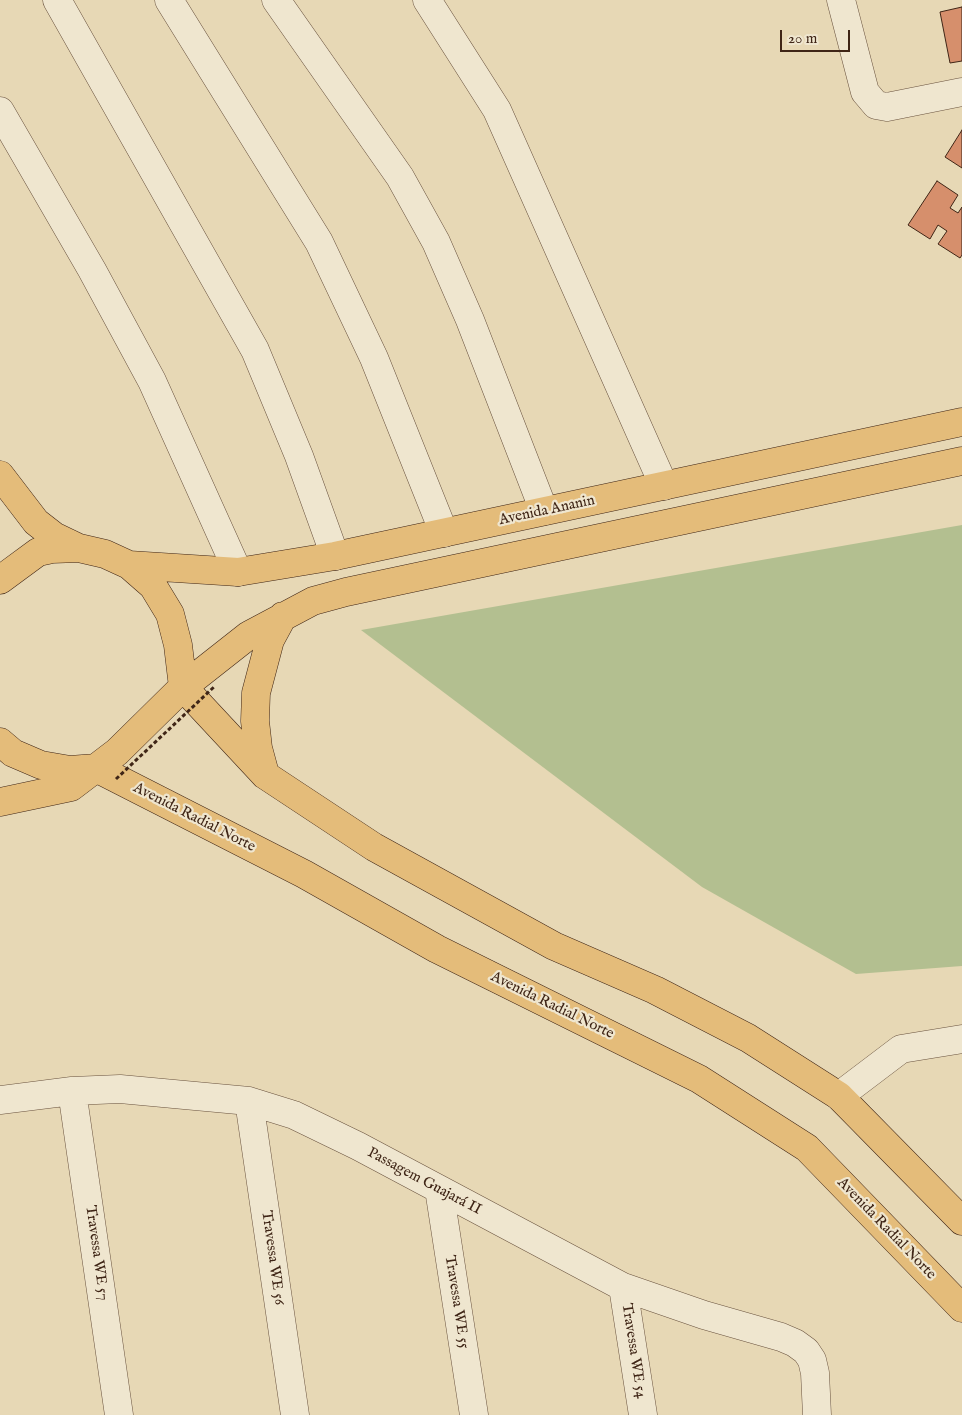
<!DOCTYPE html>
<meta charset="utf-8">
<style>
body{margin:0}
#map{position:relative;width:962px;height:1415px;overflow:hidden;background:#e7d8b5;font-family:"IM FELL English",serif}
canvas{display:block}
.scale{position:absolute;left:780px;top:30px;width:70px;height:22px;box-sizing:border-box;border:2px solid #3f2516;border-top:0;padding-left:6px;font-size:15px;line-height:18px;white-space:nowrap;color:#3f2516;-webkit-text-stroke:4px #efe6cf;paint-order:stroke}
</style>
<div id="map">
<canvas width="962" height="1415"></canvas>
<div class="scale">20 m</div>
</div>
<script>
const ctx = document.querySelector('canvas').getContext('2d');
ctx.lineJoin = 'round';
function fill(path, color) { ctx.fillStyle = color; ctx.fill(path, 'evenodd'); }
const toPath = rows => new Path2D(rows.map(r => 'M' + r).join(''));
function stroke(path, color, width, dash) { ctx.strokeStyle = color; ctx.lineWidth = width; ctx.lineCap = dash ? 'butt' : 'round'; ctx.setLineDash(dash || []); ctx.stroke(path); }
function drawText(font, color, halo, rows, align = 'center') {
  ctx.font = font + ' "IM FELL English",serif'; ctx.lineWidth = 4.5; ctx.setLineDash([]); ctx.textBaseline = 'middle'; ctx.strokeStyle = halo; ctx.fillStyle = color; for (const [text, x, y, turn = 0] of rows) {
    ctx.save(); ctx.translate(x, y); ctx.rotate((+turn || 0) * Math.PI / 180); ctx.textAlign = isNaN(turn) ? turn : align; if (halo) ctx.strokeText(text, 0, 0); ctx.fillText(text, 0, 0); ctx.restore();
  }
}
fill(toPath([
 [962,525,962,966,856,974,702,887,361,630]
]), '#b3bf90');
const building = toPath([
 [962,7,962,61,950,63,940,12,962,7],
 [962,130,962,168,945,157,962,130],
 [937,181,958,195,950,208,958,213,962,207,962,255,960,258,938,244,947,231,938,225,930,239,908,225,937,181]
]);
fill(building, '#d68f6c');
stroke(building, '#3f2516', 1);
const minor = toPath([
 [57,0,255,350,299,456,335,556],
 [169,0,319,242,374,358,444,533],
 [276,0,400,177,436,242,470,320,544,511],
 [427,0,497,110,664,486],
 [841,0,865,92,876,105,887,107,962,92],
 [0,111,92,270,152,381,238,572],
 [72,1091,119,1415],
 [839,1096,901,1049,962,1039],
 [0,1100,72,1091,120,1089,249,1101,294,1115,358,1146,623,1287,704,1315,781,1337,795,1343,806,1351,812,1360,815,1373,817,1415],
 [249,1101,295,1415],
 [439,1189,474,1415],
 [623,1287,643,1415]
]);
const major = toPath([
 [0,475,36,522,54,536,79,548],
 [129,565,238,572,335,556,962,422],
 [0,580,38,552,52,549,79,548,105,554,129,565,153,586,170,614,178,645,183,687],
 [183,687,265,775,374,847,554,946,655,990,748,1038,839,1096,962,1221],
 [0,742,13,753,41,765,70,770,96,768],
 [96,768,304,874,437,949,699,1079,807,1148,962,1308],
 [265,774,258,748,255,721,256,693,270,640,283,616],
 [0,802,71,787,117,752,183,687,249,635,313,601,346,592,962,461]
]);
stroke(minor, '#69523e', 29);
stroke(major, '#3f2516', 29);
stroke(minor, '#efe6cf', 28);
stroke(major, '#e4bc7a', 28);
stroke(toPath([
 [116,779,215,686]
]), '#3f2516', 3, [4, 2.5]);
drawText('15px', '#3f2516', '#efe6cf', [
 ["Avenida Ananin",547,511,-12],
 ["Avenida Radial Norte",194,818,27],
 ["Avenida Radial Norte",552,1006,26],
 ["Passagem Guajará II",424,1182,28],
 ["Avenida Radial Norte",886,1229,46],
 ["Travessa WE 57",96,1253,82],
 ["Travessa WE 56",272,1258,82],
 ["Travessa WE 55",456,1302,81],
 ["Travessa WE 54",633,1351,81]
]);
</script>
